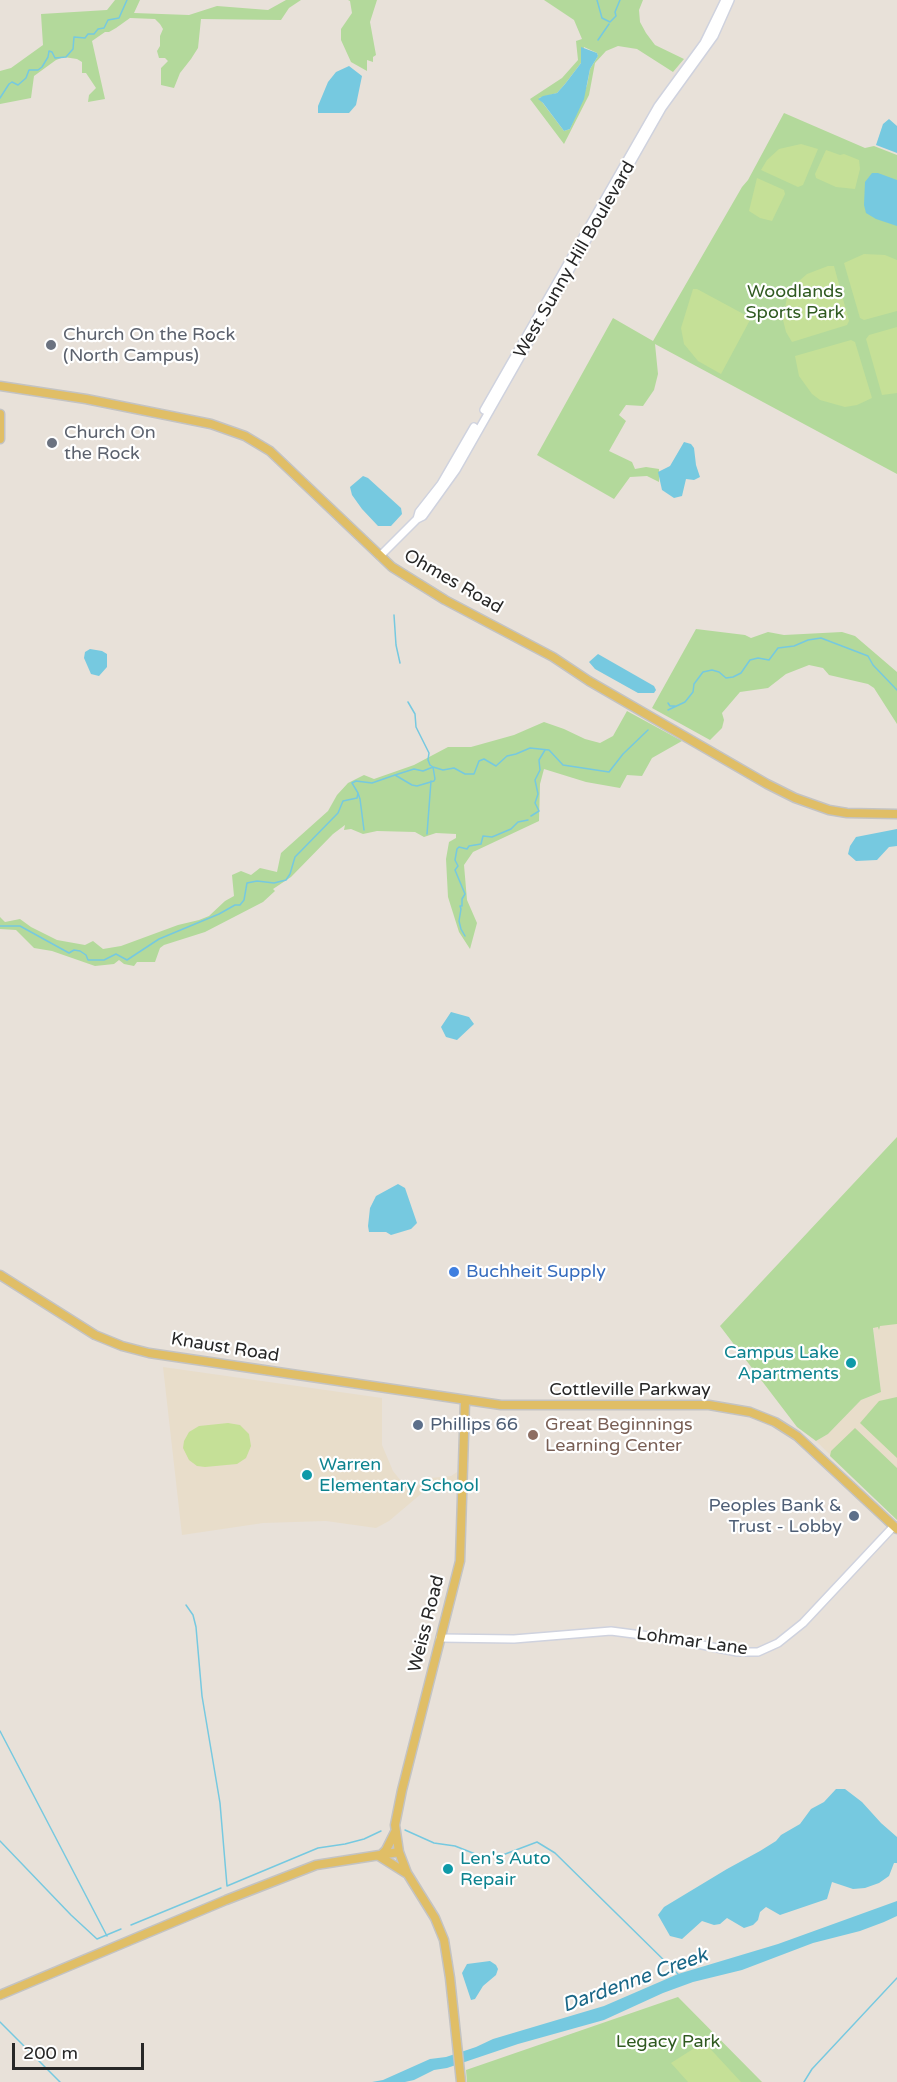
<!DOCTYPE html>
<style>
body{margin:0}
#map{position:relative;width:897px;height:2082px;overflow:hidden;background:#e8e1d9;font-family:"Varela Round",sans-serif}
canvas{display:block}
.scale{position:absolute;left:12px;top:2043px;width:132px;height:27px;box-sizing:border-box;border:3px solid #272727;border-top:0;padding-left:8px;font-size:18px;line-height:21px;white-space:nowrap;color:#272727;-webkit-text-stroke:4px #fff;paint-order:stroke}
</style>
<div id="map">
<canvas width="897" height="2082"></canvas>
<div class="scale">200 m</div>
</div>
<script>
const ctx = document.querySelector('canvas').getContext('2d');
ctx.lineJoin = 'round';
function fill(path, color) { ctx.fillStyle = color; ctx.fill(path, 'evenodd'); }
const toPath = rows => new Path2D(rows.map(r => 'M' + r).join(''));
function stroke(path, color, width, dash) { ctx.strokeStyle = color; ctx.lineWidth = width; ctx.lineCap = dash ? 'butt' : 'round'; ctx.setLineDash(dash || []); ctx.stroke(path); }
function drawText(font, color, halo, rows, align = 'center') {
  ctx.font = font + ' "Varela Round",sans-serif'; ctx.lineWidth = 4.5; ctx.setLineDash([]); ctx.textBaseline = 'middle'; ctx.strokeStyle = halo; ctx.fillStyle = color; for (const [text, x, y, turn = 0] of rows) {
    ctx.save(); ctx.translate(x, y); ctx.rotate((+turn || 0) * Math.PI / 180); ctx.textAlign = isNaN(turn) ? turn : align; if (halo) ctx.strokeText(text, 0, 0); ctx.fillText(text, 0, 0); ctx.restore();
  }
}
fill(toPath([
 [897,1236,897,1520,816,1441,828,1434,861,1400,881,1392,868,1283],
 [163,1367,382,1398,382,1445,393,1471,409,1491,431,1478,451,1476,457,1472,457,1490,445,1485,428,1488,389,1521,376,1528,326,1521,263,1523,182,1535]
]), '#e8ddca');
fill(toPath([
 [115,0,140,0,134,13,189,15,217,6,268,10,286,0,301,0,289,8,281,20,201,19,198,48,191,59,180,73,174,88,161,85,161,68,168,61,165,58,159,58,157,51,160,46,160,36,163,29,160,24,155,19,130,18,116,28,109,32,105,32,92,41,105,99,88,102,89,95,96,88,86,73,82,73,82,62,77,59,64,57,56,60,34,76,31,98,0,104,0,71,11,68,43,45,41,14,107,10],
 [348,0,377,0,370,22,376,55,373,57,373,62,367,60,367,71,351,62,341,40,341,29,352,13,350,1],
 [544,0,643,0,639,10,640,22,646,33,655,45,684,59,673,72,637,49,618,46,606,51,595,63,589,95,564,144,530,99,562,78,578,60,576,41,582,39,574,20],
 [584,47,597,53,598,56,590,69,587,85,570,129,564,131,539,98,557,93,565,84,581,63],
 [784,113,865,148,874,146,897,155,897,474,655,344,658,374,654,390,643,406,626,405,619,415,626,421,609,451,632,462,635,469,646,467,659,469,659,482,647,476,630,477,614,499,537,455,613,318,653,341,742,187,748,180],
 [696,629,745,635,751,638,768,632,784,635,842,632,855,636,897,672,897,724,874,688,868,684,829,675,823,668,809,665,786,674,768,688,740,692,722,713,724,720,722,728,710,740,652,708],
 [627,711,682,741,652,758,642,776,627,775,620,788,586,782,544,769,540,784,539,821,473,852,464,865,467,900,477,923,470,949,459,932,448,897,446,859,449,842,456,838,456,834,436,833,424,837,415,832,377,831,363,834,351,829,344,830,345,825,333,834,291,877,273,889,275,891,263,902,205,932,164,945,160,948,155,962,137,962,134,966,124,964,119,960,114,964,95,966,52,951,34,948,16,930,0,929,0,917,5,922,20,919,31,927,57,940,85,945,93,941,103,949,121,946,178,925,199,920,209,916,225,901,234,896,232,875,241,871,251,875,260,868,277,872,281,853,328,811,337,795,348,783,364,775,374,779,414,765,448,747,471,747,514,735,544,722,564,729,585,739,600,743,613,736],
 [897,1137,897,1324,880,1326,879,1330,878,1327,873,1328,881,1392,861,1400,828,1434,816,1441,797,1427,720,1326],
 [897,1397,897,1458,860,1423,879,1401],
 [855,1428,897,1468,897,1520,830,1456,831,1451],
 [678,1997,762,2082,467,2082,466,2070]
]), '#b3d99b');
fill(toPath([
 [801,144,818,149,803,185,798,187,761,170,767,160,779,149],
 [826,150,840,155,844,154,859,160,860,169,855,189,836,187,816,178,815,174],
 [757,178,784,190,785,194,772,221,760,218,749,211],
 [864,254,885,255,897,260,897,311,864,320,860,318,844,263],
 [828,266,834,266,849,321,847,325,792,342,786,332,783,320,787,297,792,287,807,274],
 [693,289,697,289,749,317,750,320,721,374,698,361,684,344,681,328],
 [897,327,897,393,882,395,866,339,869,335],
 [851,340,855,342,872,398,857,405,845,407,820,400,812,394,799,376,795,356],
 [228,1423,240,1425,249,1434,251,1446,246,1458,237,1464,205,1467,197,1466,189,1460,183,1448,184,1441,189,1432,199,1426],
 [704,2042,741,2082,688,2082,671,2063]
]), '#c5e097');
fill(toPath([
 [581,47,597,53,598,56,590,69,584,99,570,129,564,131,543,103,538,99,543,96,557,93,565,84,581,63],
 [349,66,362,76,356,105,349,113,318,113,318,106,328,82,336,72],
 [889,119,897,126,897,153,876,145,883,124],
 [872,173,878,173,897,180,897,226,876,219,866,213,864,205,865,182],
 [684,442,691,444,694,448,696,465,700,477,694,480,686,479,682,496,674,498,662,490,658,472,670,466],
 [363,476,368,478,401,508,402,514,391,526,378,526,362,509,352,495,350,487],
 [90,649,102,651,107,654,107,667,99,676,91,674,84,658,85,652],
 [598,654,654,686,656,690,654,693,638,693,595,669,589,662],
 [897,829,897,846,889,847,877,860,856,861,848,854,850,846,856,837],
 [451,1012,469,1017,474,1024,457,1040,446,1037,441,1027],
 [398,1184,405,1188,417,1223,411,1229,391,1235,386,1232,369,1232,368,1226,370,1208,376,1196],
 [836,1789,845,1789,862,1802,881,1823,897,1837,897,1863,894,1863,889,1876,879,1883,865,1888,853,1889,832,1882,827,1899,780,1915,766,1907,760,1912,758,1920,753,1925,744,1928,727,1918,720,1924,714,1925,702,1921,682,1939,670,1936,658,1915,664,1907,727,1869,760,1851,776,1841,781,1835,800,1824,811,1809,824,1802],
 [897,1901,897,1916,884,1922,860,1931,813,1943,742,1970,693,1982,663,1993,604,2020,518,2044,447,2068,434,2070,414,2080,405,2082,372,2082,383,2080,430,2059,446,2057,476,2047,493,2039,604,2006,678,1974,778,1944],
 [490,1961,496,1965,498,1969,496,1975,483,1986,475,1999,471,2000,462,1973,467,1964]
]), '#76c9e0');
stroke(toPath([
 [597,0,602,18,610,22,616,16,615,12,620,0],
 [598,40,609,24],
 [0,98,9,84,12,82,18,85,26,78,29,70,38,70,42,67,48,57,49,51,52,52,55,58,66,57,73,49,74,37,85,38,88,34,94,34,98,29,104,28,108,20,119,18,127,0],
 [394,615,396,645,400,663],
 [668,703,670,706,675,706],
 [668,710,685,702,693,692,694,684,703,672,712,670,719,672,726,678,733,677,741,673,750,660,758,658,769,660,778,648,794,646,808,640,821,638,868,656,873,665,897,690],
 [395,775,414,769,423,771,433,767,430,765,428,760,429,753,416,727,415,714,408,702],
 [358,793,360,799,364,830],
 [531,816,539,811,535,803,538,794,535,780,540,770,539,760,545,750],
 [427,834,431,781],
 [0,926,20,926,69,953,74,950,80,951,86,955,88,960,104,960,116,954,127,960,159,939,219,914,235,905,240,905,244,900,247,883,257,881,274,883,286,880,290,874,295,857,338,813,343,801,357,798,358,793,352,783,356,781,372,783,395,775,412,785,417,786,434,781,435,779,433,767,443,770,454,768,465,774,474,774,479,761,484,759,496,766,507,756,516,754,530,748,549,750,563,765,609,772,623,754,648,730],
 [465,936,461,929,459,921,461,909,460,906,462,906,462,899,465,894,455,870,458,866,455,860,457,849,459,847,467,849,469,846,481,844,483,836,492,837,511,829,518,822,528,820],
 [186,1605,193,1615,196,1627,202,1696,220,1803,227,1886,318,1848,345,1844,364,1839,381,1831],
 [0,1731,107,1936],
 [405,1830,434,1843,455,1846,483,1857,500,1856,537,1842,555,1853,678,1974],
 [0,1841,71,1915,97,1939,121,1929],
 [131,1925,221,1888],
 [0,2022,60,2082],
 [804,2082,812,2069,897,1978]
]), '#76c9e0', 1.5);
const minor = toPath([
 [484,410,658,106,704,43,725,0],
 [417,519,419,512,441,484,474,427],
 [380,556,417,519,423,516,456,470,662,108,714,36,730,0],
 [440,1638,514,1639,611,1631,672,1639,737,1652,758,1652,778,1643,803,1623,894,1526]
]);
const major = toPath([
 [0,386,86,399,211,424,245,436,270,451,392,567,445,600,553,657,589,681,767,784,795,798,829,810,847,813,897,814],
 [0,414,0,439],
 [0,1275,95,1335,122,1346,149,1353,501,1405,709,1405,750,1412,775,1422,797,1436,897,1529],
 [379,1856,406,1873],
 [380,1856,386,1850,395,1832],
 [0,1995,226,1900,316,1865,399,1852],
 [461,2082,450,1978,444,1940,435,1918,407,1873,399,1852,395,1825,402,1790,460,1561,465,1401]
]);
stroke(minor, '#cfd2de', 10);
stroke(major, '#c3c3c3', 11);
stroke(minor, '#fff', 7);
stroke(major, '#e0be66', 8);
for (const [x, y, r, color] of [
 [51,345,6,"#6b7280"],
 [52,443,6,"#6b7280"],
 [454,1272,6,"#3f7fe0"],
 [851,1363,6,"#0f9aa8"],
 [418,1425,6,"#5c6f8a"],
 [533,1435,6,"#8d6e63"],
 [307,1475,6,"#0f9aa8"],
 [854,1516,6,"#5c6f8a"],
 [448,1869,6,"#0f9aa8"]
]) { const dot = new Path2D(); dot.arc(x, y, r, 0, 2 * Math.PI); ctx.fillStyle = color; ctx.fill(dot); stroke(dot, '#fff', 2); }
drawText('18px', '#272727', '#fff', [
 ["West Sunny Hill Boulevard",575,260,-60],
 ["Ohmes Road",453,582,30],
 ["Knaust Road",225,1348,9],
 ["Cottleville Parkway",630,1390],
 ["Weiss Road",427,1624,-76],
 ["Lohmar Lane",692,1642,8]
]);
drawText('18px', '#2f5a20', '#fff', [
 ["Woodlands",795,292],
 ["Sports Park",795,313],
 ["Legacy Park",668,2042]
]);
drawText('18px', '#5b616d', '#fff', [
 ["Church On the Rock",63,335],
 ["(North Campus)",63,356],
 ["Church On",64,433],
 ["the Rock",64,454]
], 'left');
drawText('18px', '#366cbe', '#fff', [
 ["Buchheit Supply",466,1272]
], 'left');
drawText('18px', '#0d838f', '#fff', [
 ["Campus Lake",839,1353,"right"],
 ["Apartments",839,1374,"right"],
 ["Warren",319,1465],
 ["Elementary School",319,1486],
 ["Len's Auto",460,1859],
 ["Repair",460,1880]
], 'left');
drawText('18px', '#4e5e75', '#fff', [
 ["Phillips 66",430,1425],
 ["Peoples Bank &",842,1506,"right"],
 ["Trust - Lobby",842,1527,"right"]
], 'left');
drawText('18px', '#785e54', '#fff', [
 ["Great Beginnings",545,1425],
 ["Learning Center",545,1446]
], 'left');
drawText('italic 20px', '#1a6787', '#fff', [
 ["Dardenne Creek",635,1981,-20]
]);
</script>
